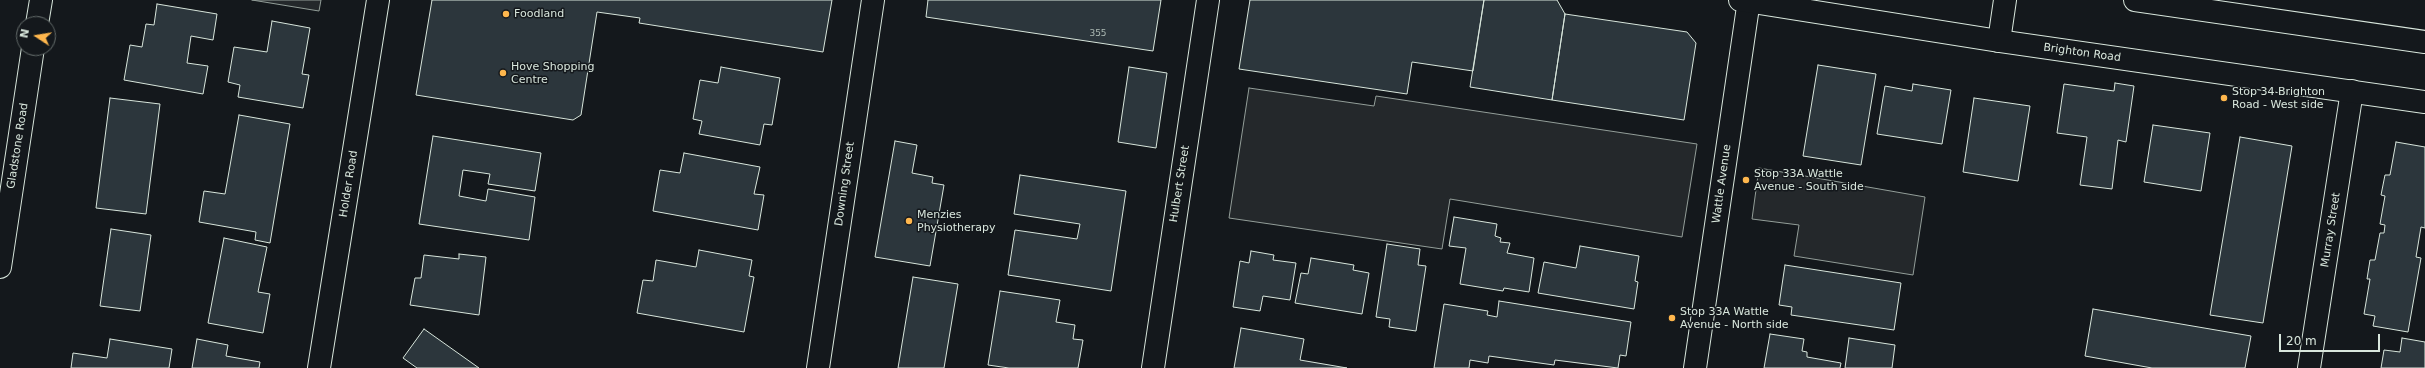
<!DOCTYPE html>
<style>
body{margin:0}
#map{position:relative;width:2425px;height:368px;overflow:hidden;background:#14181c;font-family:"DejaVu Sans",sans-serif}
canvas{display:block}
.north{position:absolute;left:16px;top:16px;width:40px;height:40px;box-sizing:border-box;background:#14181c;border:1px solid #626a69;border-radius:50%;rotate:282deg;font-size:11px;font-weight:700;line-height:16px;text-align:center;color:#d8e6dc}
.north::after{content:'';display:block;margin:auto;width:14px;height:18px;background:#ffb74d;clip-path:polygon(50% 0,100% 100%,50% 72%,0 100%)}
.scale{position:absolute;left:2279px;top:334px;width:101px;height:18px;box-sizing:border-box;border:2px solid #d8e6dc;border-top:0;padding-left:5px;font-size:12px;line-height:14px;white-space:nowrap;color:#d8e6dc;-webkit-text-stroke:3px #14181c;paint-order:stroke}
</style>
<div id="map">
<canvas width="2425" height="368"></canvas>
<div class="north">N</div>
<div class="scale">20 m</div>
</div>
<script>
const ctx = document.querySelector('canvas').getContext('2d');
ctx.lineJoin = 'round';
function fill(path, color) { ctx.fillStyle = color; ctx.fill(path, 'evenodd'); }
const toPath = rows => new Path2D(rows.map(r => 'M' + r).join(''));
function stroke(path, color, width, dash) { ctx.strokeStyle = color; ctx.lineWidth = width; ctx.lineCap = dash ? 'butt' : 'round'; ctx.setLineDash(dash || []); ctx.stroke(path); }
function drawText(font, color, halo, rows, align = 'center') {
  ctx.font = font + ' "DejaVu Sans",sans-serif'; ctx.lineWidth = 3; ctx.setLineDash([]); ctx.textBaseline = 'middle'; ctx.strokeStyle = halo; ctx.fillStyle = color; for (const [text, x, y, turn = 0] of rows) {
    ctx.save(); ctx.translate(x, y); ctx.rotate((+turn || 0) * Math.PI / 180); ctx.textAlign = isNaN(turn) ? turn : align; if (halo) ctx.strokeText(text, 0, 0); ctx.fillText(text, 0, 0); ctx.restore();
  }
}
const parking = toPath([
 [252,0,321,0,319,11,252,0],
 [1249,88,1374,106,1376,96,1697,144,1682,237,1450,199,1442,249,1229,218,1249,88],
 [1759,168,1925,197,1913,275,1794,256,1799,225,1752,219,1759,168]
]);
fill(parking, '#24282b');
stroke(parking, '#939e99', 1);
const building = toPath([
 [432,0,832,0,823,52,639,23,640,18,597,12,581,115,573,120,416,95,432,0],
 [928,0,1161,0,1153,51,926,17,928,0],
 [1250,0,1484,0,1473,71,1412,62,1407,94,1239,69,1250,0],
 [1484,0,1557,0,1565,14,1552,100,1470,87,1484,0],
 [157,4,217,14,213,40,191,36,187,63,208,66,203,94,124,80,130,45,142,47,146,24,154,25,157,4],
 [1565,14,1687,32,1696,43,1684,120,1552,100,1565,14],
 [272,21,310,28,302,74,309,75,303,108,238,97,240,85,228,82,234,47,267,52,272,21],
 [1818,65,1876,74,1861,165,1803,156,1818,65],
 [721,67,780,78,772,125,764,124,760,145,699,134,702,121,693,119,700,80,718,83,721,67],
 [1129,67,1167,73,1156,148,1118,142,1129,67],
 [2115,83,2134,86,2126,142,2118,140,2112,189,2080,185,2087,137,2057,133,2064,84,2114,91,2115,83],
 [1913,84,1951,90,1942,144,1877,134,1885,86,1912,91,1913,84],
 [110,98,160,104,146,214,96,208,110,98],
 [1974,98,2030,106,2018,181,1963,172,1974,98],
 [239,115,290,124,270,243,255,240,256,232,199,222,204,191,225,194,239,115],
 [2153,125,2210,133,2201,191,2144,182,2153,125],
 [433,136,541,153,535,191,488,184,490,174,463,170,459,196,486,201,488,189,535,197,529,240,419,224,433,136],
 [2240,137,2292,146,2263,323,2210,315,2240,137],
 [895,141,917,145,912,173,933,177,932,183,944,185,930,266,875,257,895,141],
 [2396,142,2425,147,2425,228,2421,227,2416,257,2421,258,2408,332,2373,326,2375,316,2364,314,2370,279,2367,279,2370,260,2375,260,2380,233,2384,233,2385,225,2380,224,2385,196,2381,195,2385,175,2390,175,2396,142],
 [684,153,760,167,754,194,764,195,758,230,653,211,660,170,680,173,684,153],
 [1020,175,1126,191,1111,291,1008,275,1015,230,1077,239,1080,224,1014,214,1020,175],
 [1454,217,1497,224,1495,236,1501,238,1500,242,1510,243,1507,253,1534,258,1529,292,1504,288,1503,291,1460,284,1466,248,1449,246,1454,217],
 [111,229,151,235,140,311,100,306,111,229],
 [224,238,267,247,258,292,270,294,263,333,208,323,224,238],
 [1387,244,1420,249,1418,265,1426,266,1416,331,1389,327,1390,319,1376,317,1387,244],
 [1580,246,1639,256,1635,281,1638,282,1634,309,1538,293,1544,262,1576,268,1580,246],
 [699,250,752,260,749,276,754,277,744,332,637,313,643,280,653,281,656,260,696,267,699,250],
 [1251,251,1274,255,1273,260,1296,263,1290,300,1263,296,1260,311,1233,307,1240,261,1249,263,1251,251],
 [459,254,486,257,479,315,410,305,415,278,421,278,424,255,459,259,459,254],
 [1311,258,1354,265,1353,270,1369,273,1362,314,1295,303,1301,273,1308,274,1311,258],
 [1785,265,1901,283,1894,330,1791,315,1792,307,1779,305,1785,265],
 [913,277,958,284,944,368,898,368,913,277],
 [1000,291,1060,300,1056,322,1075,325,1073,339,1083,340,1078,368,1009,368,988,365,1000,291],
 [1499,301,1631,322,1626,356,1620,355,1618,368,1555,360,1554,365,1489,356,1488,363,1470,360,1469,368,1434,368,1444,304,1488,311,1487,315,1497,317,1499,301],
 [2093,309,2251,336,2245,368,2152,368,2085,356,2093,309],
 [1241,328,1304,339,1300,360,1347,368,1234,368,1241,328],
 [424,329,479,368,417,368,403,358,424,329],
 [1770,334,1804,339,1802,351,1807,352,1807,357,1841,363,1840,368,1764,368,1770,334],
 [1849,338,1895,345,1892,368,1845,368,1849,338],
 [2402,338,2425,342,2425,368,2381,368,2384,350,2400,352,2402,338],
 [110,339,172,349,169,368,71,368,73,353,107,358,110,339],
 [197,339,228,345,226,356,260,362,259,368,192,368,197,339]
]);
fill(building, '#2c363c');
stroke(building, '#d8e6dc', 1);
const minor = toPath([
 [37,24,41,0],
 [1999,41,2005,0],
 [0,267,33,48],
 [319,368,378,0],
 [818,368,873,0],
 [1153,368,1208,0],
 [2309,368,2352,91]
]);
const tertiary = toPath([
 [1695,368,1749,0]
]);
const primary = toPath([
 [1740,0,1999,41,2425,102],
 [2135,0,2425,42]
]);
stroke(minor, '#d8e6dc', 24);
stroke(tertiary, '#d8e6dc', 24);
stroke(primary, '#d8e6dc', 24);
stroke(minor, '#14181c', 22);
stroke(tertiary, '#14181c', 22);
stroke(primary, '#14181c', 22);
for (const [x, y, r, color] of [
 [506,14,4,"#ffb74d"],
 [503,73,4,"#ffb74d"],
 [2224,98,4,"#ffb74d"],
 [1746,180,4,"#ffb74d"],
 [909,221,4,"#ffb74d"],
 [1672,318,4,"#ffb74d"]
]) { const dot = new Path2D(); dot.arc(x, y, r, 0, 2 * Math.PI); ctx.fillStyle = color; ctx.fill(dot); stroke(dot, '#14181c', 1.5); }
drawText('9px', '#adbab4', null, [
 ["355",1098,34]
]);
drawText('11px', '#d8e6dc', '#14181c', [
 ["Foodland",514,14],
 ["Hove Shopping",511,67],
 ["Centre",511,80],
 ["Stop 34 Brighton",2232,92],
 ["Road - West side",2232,105],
 ["Stop 33A Wattle",1754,174],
 ["Avenue - South side",1754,187],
 ["Menzies",917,215],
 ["Physiotherapy",917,228],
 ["Stop 33A Wattle",1680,312],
 ["Avenue - North side",1680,325]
], 'left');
drawText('11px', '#d8e6dc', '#14181c', [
 ["Brighton Road",2082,53,8],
 ["Gladstone Road",18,146,-81],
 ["Holder Road",349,184,-81],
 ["Downing Street",845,184,-82],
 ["Hulbert Street",1180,184,-81],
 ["Wattle Avenue",1722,184,-82],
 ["Murray Street",2331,230,-81]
]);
</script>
